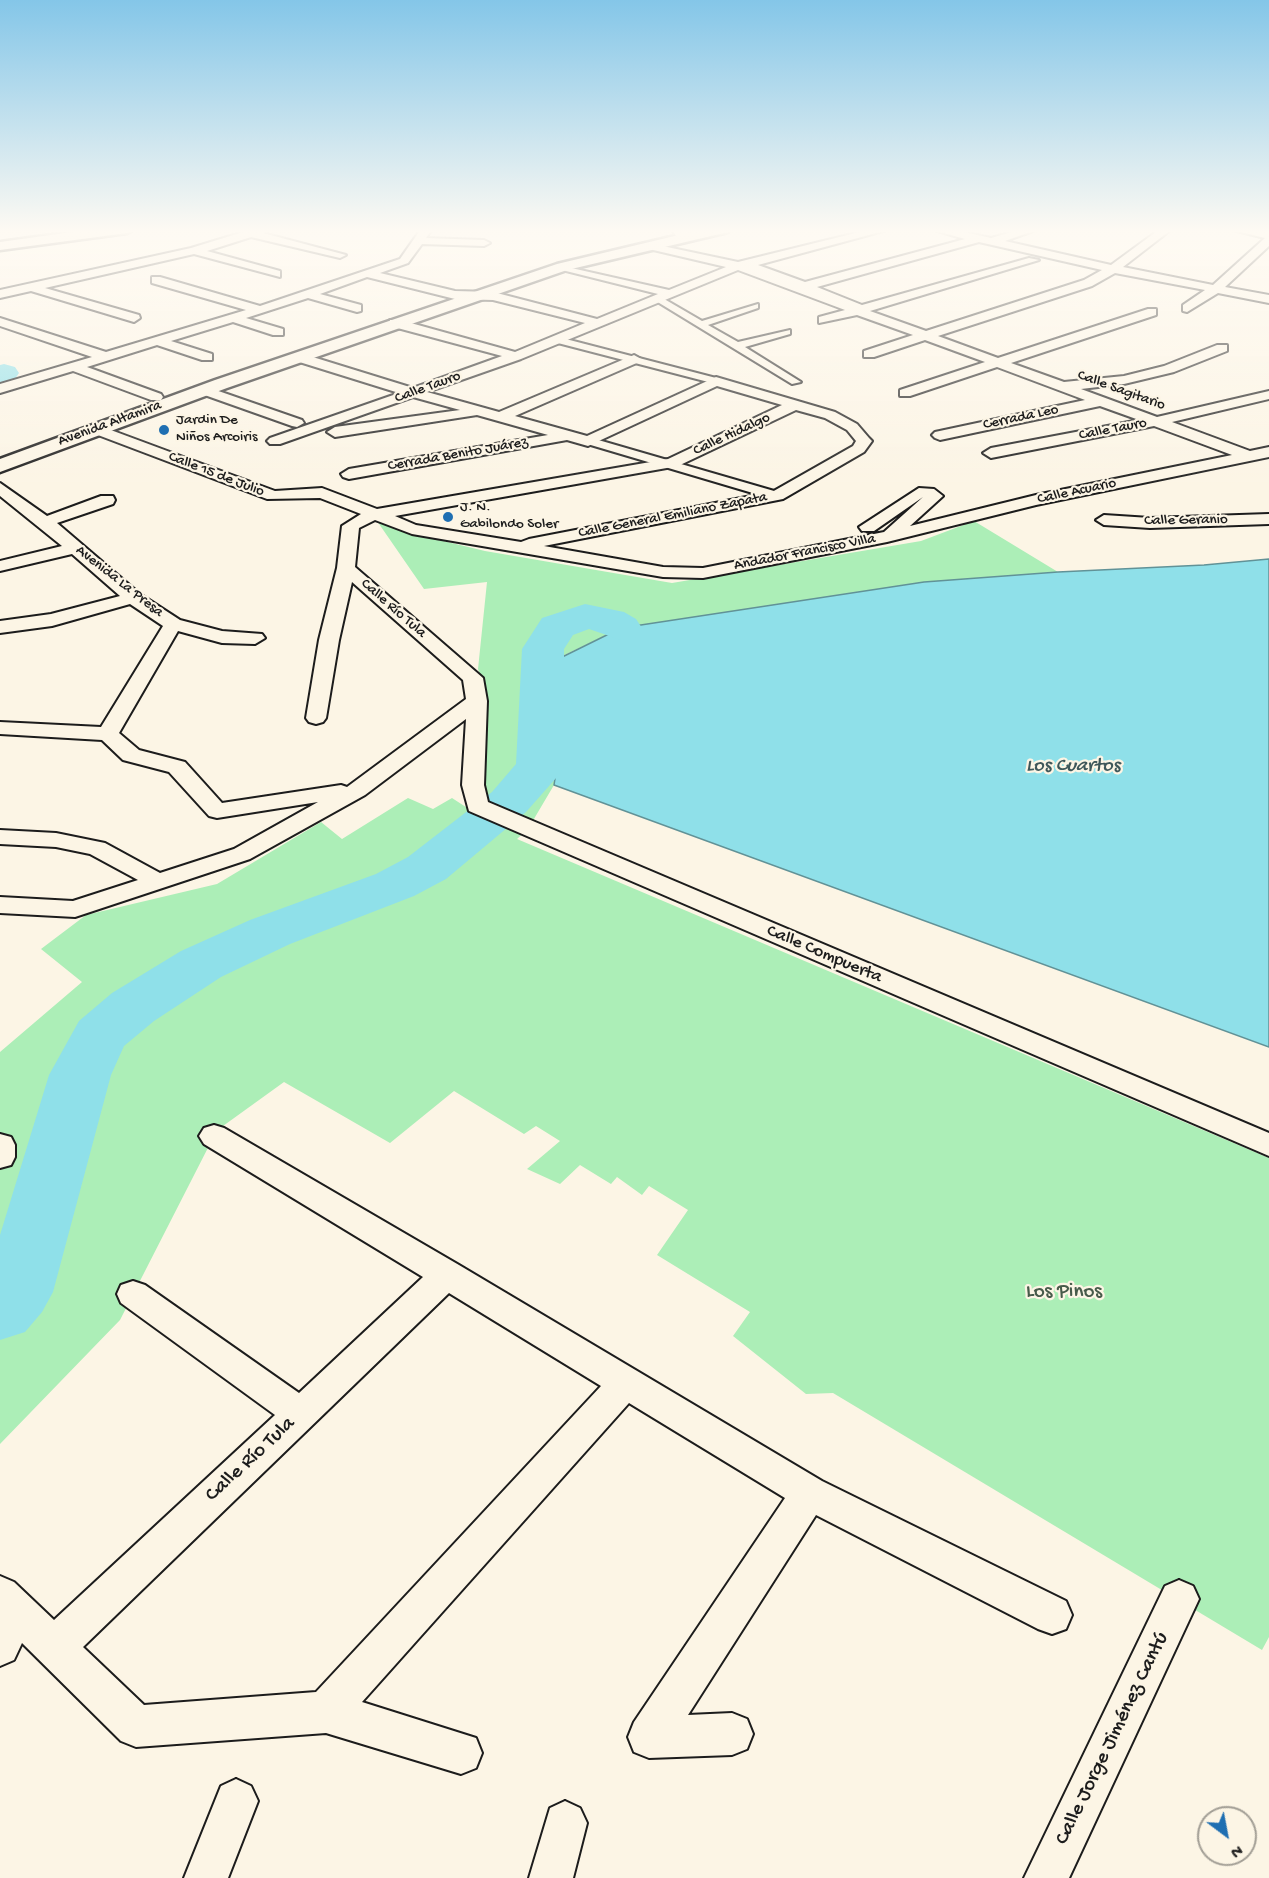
<!DOCTYPE html>
<meta charset="utf-8">
<style>
body{margin:0}
#map{position:relative;width:1269px;height:1878px;overflow:hidden;background:#fcf5e5;font-family:"Gochi Hand",sans-serif}
canvas{display:block}
.north{position:absolute;left:1197px;top:1806px;width:60px;height:60px;box-sizing:border-box;background:#fcf5e5;border:2px solid #a29e95;border-radius:50%;rotate:148deg;font-size:16px;font-weight:700;line-height:24px;text-align:center;color:#1c1c1c}
.north::after{content:'';display:block;margin:auto;width:21px;height:27px;background:#1f6fb2;clip-path:polygon(50% 0,100% 100%,50% 72%,0 100%)}
</style>
<div id="map">
<canvas width="1269" height="1878"></canvas>
<div class="north">N</div>
</div>
<script>
const ctx = document.querySelector('canvas').getContext('2d');
ctx.lineJoin = 'round';
function fill(path, color) { ctx.fillStyle = color; ctx.fill(path, 'evenodd'); }
const toPath = rows => new Path2D(rows.map(r => 'M' + r).join(''));
function stroke(path, color, width, dash) { ctx.strokeStyle = color; ctx.lineWidth = width; ctx.lineCap = dash ? 'butt' : 'round'; ctx.setLineDash(dash || []); ctx.stroke(path); }
function drawText(font, color, halo, rows, align = 'center') {
  ctx.font = font + ' "Gochi Hand",sans-serif'; ctx.lineWidth = 4.5; ctx.setLineDash([]); ctx.textBaseline = 'middle'; ctx.strokeStyle = halo; ctx.fillStyle = color; for (const [text, x, y, turn = 0] of rows) {
    ctx.save(); ctx.translate(x, y); ctx.rotate((+turn || 0) * Math.PI / 180); ctx.textAlign = isNaN(turn) ? turn : align; if (halo) ctx.strokeText(text, 0, 0); ctx.fillText(text, 0, 0); ctx.restore();
  }
}
fill(toPath([
 [377,521,414,534,485,551,672,583,921,541,974,521,1058,572,924,582,621,628,552,661,551,697,559,753,554,785,528,829,517,839,1269,1158,1269,1637,1262,1650,833,1393,806,1394,733,1336,750,1312,657,1255,688,1210,649,1186,642,1195,617,1177,611,1184,580,1165,560,1184,527,1169,560,1141,536,1126,524,1134,454,1091,390,1143,284,1082,223,1126,214,1136,120,1320,0,1444,0,1052,82,982,41,949,86,915,217,884,321,822,342,839,408,798,433,809,452,798,472,811,477,806,487,696,478,669,487,582,424,589]
]), '#aceeb7');
const water = toPath([
 [1269,559,1269,1047,554,785,559,753,551,697,552,662,621,628,924,582,1058,572,1204,565,1269,559]
]);
fill(water, '#8fe0e9');
stroke(water, '#619297', 1.5);
fill(toPath([
 [4,364,15,367,19,373,15,379,0,383,0,365,4,364],
 [585,604,624,612,636,619,642,628,636,637,621,640,589,629,573,635,564,649,564,767,557,777,526,812,446,879,414,896,290,944,221,977,154,1021,124,1046,111,1075,53,1292,42,1312,25,1332,0,1340,0,1235,49,1075,79,1021,112,993,181,951,250,920,376,874,408,857,492,792,516,764,522,649,542,618,585,604]
]), '#8fe0e9');
const pedestrian = toPath([
 [659,296,702,321,758,304,758,308,708,325,738,342,790,330,790,334,745,347,801,382,792,384,656,301,654,299,659,296],
 [558,337,720,379,721,381,716,384,554,342,553,340,558,337],
 [588,437,781,493,783,496,781,499,773,499,584,443,584,439,588,437]
]);
const minor = toPath([
 [253,229,270,229,263,233,346,255,340,258,251,237,207,251,280,271,280,277,194,254,45,288,139,315,140,318,134,322,31,291,0,298,0,290,191,248,253,229],
 [421,229,432,229,426,238,484,240,490,243,484,246,422,244,408,263,380,273,455,291,493,292,597,319,658,294,558,269,558,265,669,290,726,267,649,249,649,245,653,244,738,262,872,229,891,229,758,265,805,282,965,239,930,229,950,229,991,238,1022,229,1039,229,1005,241,1111,265,1160,229,1172,229,1123,267,1213,285,1265,238,1228,229,1269,232,1269,246,1225,287,1269,295,1269,303,1218,293,1187,312,1183,311,1183,305,1205,290,1115,273,1092,286,938,336,998,358,1148,309,1156,309,1156,315,1011,363,1064,382,1124,376,1164,366,1217,345,1227,345,1227,351,1174,372,1124,384,1081,389,1157,417,1269,391,1269,399,1172,422,1250,451,1269,447,1269,457,1036,505,887,542,703,578,663,577,412,534,375,520,359,528,355,567,483,678,487,701,484,785,488,802,1269,1133,1269,1156,469,811,462,785,466,719,365,795,250,859,75,917,0,913,0,897,73,901,138,880,90,854,56,847,0,844,0,830,56,833,105,843,160,873,234,849,318,802,217,818,209,816,169,772,123,760,102,740,0,734,0,722,101,727,163,626,130,604,52,626,0,633,0,621,51,614,120,596,72,554,0,571,0,561,62,546,0,496,0,483,47,516,101,496,113,496,115,500,113,504,57,523,140,594,180,620,222,631,262,634,265,638,255,644,222,643,178,631,119,733,139,750,185,762,222,803,341,785,347,787,466,699,463,680,352,582,339,640,326,718,323,722,316,724,309,722,306,718,319,640,337,568,342,526,361,514,320,498,267,499,90,432,87,429,90,426,100,426,275,491,322,488,377,509,668,459,782,405,717,386,588,446,567,440,349,479,343,477,341,474,349,469,548,435,477,415,335,437,327,432,335,427,460,410,413,397,280,444,270,444,267,441,270,438,399,393,293,360,293,354,303,354,413,388,502,356,390,326,390,320,400,320,515,352,585,323,493,300,455,299,367,277,320,294,361,305,361,311,357,312,308,298,246,318,283,329,283,335,273,335,233,322,171,341,212,354,212,360,202,360,157,345,87,367,161,394,163,397,161,400,151,400,73,371,0,393,0,384,92,357,0,326,0,318,106,352,246,310,152,283,152,277,160,277,260,306,400,259,421,229],
 [979,242,1102,270,1084,280,926,331,870,311,1039,260,1029,258,862,305,817,287,979,242],
 [738,270,845,310,819,317,819,323,857,315,913,335,864,351,864,357,874,357,925,340,985,362,900,390,900,396,910,396,997,367,1085,400,935,432,932,435,935,438,940,440,1100,406,1139,420,991,448,983,453,991,458,1154,426,1232,455,1036,495,910,526,943,496,934,489,919,488,859,527,862,531,874,531,923,497,884,532,703,568,663,567,544,546,783,499,864,452,872,441,869,438,857,424,835,412,716,377,587,436,515,416,639,362,641,359,634,355,499,412,427,392,521,359,738,270],
 [796,410,825,418,847,430,856,441,853,446,772,492,529,539,521,542,416,525,395,516,678,466,796,410],
 [204,386,302,420,304,423,297,427,292,426,199,393,199,387,204,386],
 [1269,514,1269,524,1150,528,1104,525,1096,520,1104,515,1150,518,1269,514],
 [214,1125,224,1128,459,1265,822,1481,1066,1601,1072,1615,1066,1629,1052,1634,1038,1629,816,1515,688,1715,732,1713,747,1719,753,1734,747,1749,732,1755,649,1758,634,1752,628,1737,634,1722,785,1498,629,1403,362,1702,476,1738,482,1753,476,1768,461,1774,326,1733,136,1747,121,1741,22,1643,14,1660,0,1666,0,1576,14,1582,54,1620,275,1415,121,1303,117,1294,121,1285,133,1281,145,1285,299,1393,423,1277,204,1144,199,1136,204,1128,214,1125],
 [449,1293,601,1386,316,1692,144,1705,83,1647,449,1293],
 [0,1134,11,1137,15,1145,15,1157,11,1165,0,1168,0,1134],
 [1179,1580,1193,1586,1199,1599,1069,1878,1024,1878,1165,1586,1179,1580],
 [236,1779,251,1786,258,1801,228,1878,184,1878,221,1786,236,1779],
 [565,1801,580,1808,587,1823,573,1878,529,1878,550,1808,565,1801]
]);
const tertiary = toPath([
 [704,229,730,229,728,232,567,270,227,388,0,472,0,459,215,380,557,264,704,229]
]);
const secondary = toPath([
 [94,229,134,229,127,233,0,250,0,242,94,229],
 [672,229,686,229,691,238,684,242,679,241,672,229]
]);
stroke(pedestrian, '#1c1c1c', 4);
stroke(minor, '#1c1c1c', 4);
stroke(tertiary, '#1c1c1c', 5);
stroke(secondary, '#1c1c1c', 5);
fill(pedestrian, '#fcf5e5');
fill(minor, '#fcf5e5');
fill(tertiary, '#fcf5e5');
fill(secondary, '#fcf5e5');
const sky = ctx.createLinearGradient(0, 0, 0, 492);
sky.addColorStop(0, '#84c6e8');
sky.addColorStop(0.47, '#fefaf3');
sky.addColorStop(1, '#fefaf300');
ctx.fillStyle = sky;
ctx.fillRect(0, 0, 1269, 492);
for (const [x, y, r, color] of [
 [164,430,6,"#1f6fb2"],
 [448,517,6,"#1f6fb2"]
]) { const dot = new Path2D(); dot.arc(x, y, r, 0, 2 * Math.PI); ctx.fillStyle = color; ctx.fill(dot); stroke(dot, '#fcf5e5', 2); }
drawText('15px', '#1c1c1c', '#fcf5e5', [
 ["Calle Tauro",428,388,-20],
 ["Calle Sagitario",1121,391,20],
 ["Cerrada Leo",1021,418,-12],
 ["Avenida Altamira",110,424,-20],
 ["Calle Tauro",1113,430,-11],
 ["Calle Hidalgo",732,435,-25],
 ["Cerrada Benito Juárez",458,455,-10],
 ["Calle 15 de Julio",216,475,21],
 ["Calle Acuario",1077,492,-12],
 ["Calle General Emiliano Zapata",673,516,-11],
 ["Calle Geranio",1186,521,-1],
 ["Andador Francisco Villa",805,553,-11],
 ["Avenida La Presa",119,582,38],
 ["Calle Río Tula",393,609,41]
]);
drawText('15px', '#1c1c1c', '#fcf5e5', [
 ["Jardin De",176,421],
 ["Niños Arcoiris",176,438],
 ["J. N.",460,508],
 ["Gabilondo Soler",460,525]
], 'left');
drawText('18px', '#1c1c1c', '#fcf5e5', [
 ["Calle Compuerta",824,955,23]
]);
drawText('italic 20px', '#3e575a', '#fcf5e5', [
 ["Los Cuartos",1073,767]
]);
drawText('21px', '#475b4a', '#fcf5e5', [
 ["Los Pinos",1064,1293]
]);
drawText('21px', '#1c1c1c', '#fcf5e5', [
 ["Calle Río Tula",251,1460,-43],
 ["Calle Jorge Jiménez Cantú",1113,1739,-64]
]);
</script>
